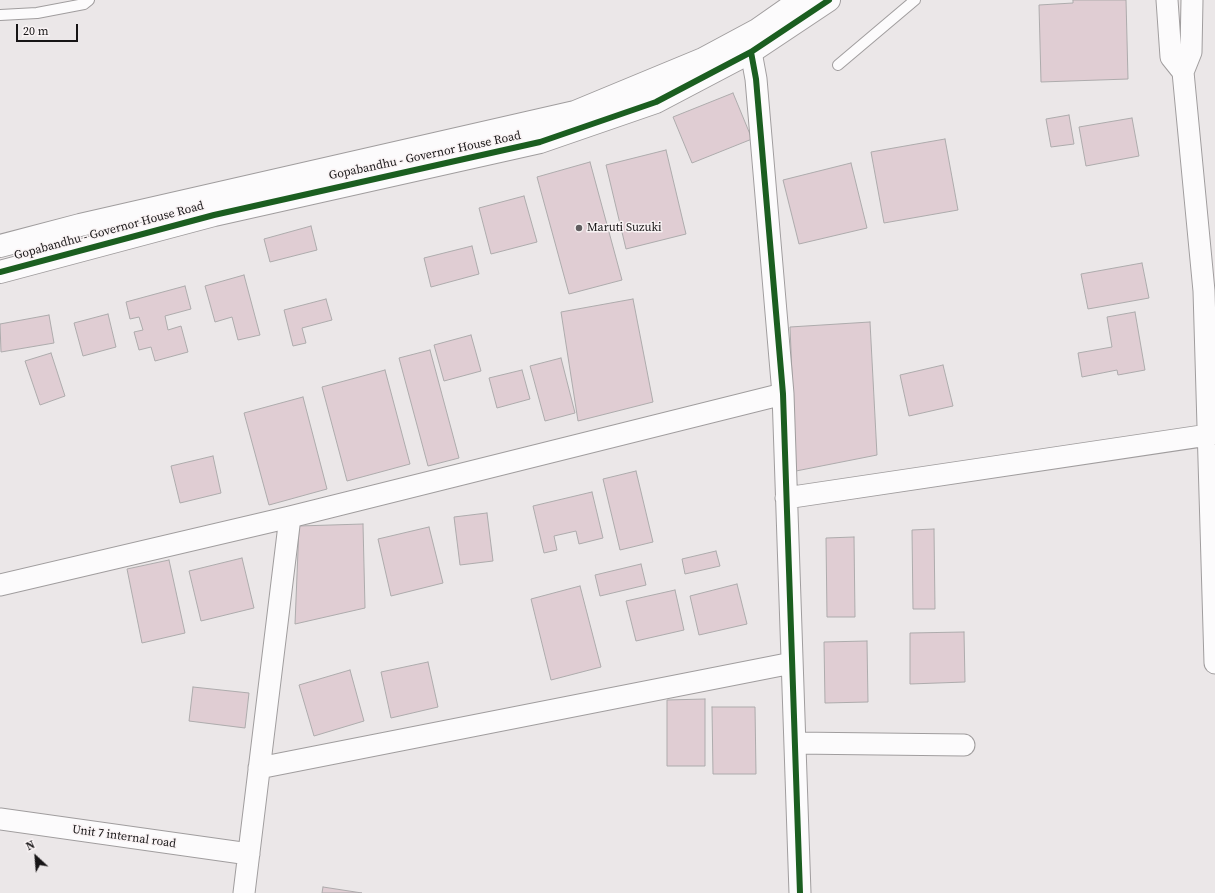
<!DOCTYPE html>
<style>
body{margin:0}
#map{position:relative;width:1215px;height:893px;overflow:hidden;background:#ebe7e8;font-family:"Source Serif 4",serif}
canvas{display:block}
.north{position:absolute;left:16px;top:837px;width:40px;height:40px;-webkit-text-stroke:3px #f9f3f4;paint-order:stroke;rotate:334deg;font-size:11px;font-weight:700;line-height:16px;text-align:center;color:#171516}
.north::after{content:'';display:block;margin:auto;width:14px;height:18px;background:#171516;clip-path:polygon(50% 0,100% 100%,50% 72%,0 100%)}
.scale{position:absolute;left:16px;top:24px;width:62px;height:18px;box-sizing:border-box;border:2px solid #171516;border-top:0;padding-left:5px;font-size:12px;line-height:14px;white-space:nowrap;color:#171516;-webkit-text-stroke:3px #f9f3f4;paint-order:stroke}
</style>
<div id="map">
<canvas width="1215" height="893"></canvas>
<div class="north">N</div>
<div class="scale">20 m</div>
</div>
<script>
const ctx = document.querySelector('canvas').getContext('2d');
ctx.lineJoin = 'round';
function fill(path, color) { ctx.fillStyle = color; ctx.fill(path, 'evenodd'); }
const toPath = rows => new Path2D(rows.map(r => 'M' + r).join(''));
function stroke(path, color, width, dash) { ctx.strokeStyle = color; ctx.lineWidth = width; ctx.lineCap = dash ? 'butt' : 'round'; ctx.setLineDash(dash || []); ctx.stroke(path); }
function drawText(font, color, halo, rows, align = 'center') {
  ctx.font = font + ' "Source Serif 4",serif'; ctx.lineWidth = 3; ctx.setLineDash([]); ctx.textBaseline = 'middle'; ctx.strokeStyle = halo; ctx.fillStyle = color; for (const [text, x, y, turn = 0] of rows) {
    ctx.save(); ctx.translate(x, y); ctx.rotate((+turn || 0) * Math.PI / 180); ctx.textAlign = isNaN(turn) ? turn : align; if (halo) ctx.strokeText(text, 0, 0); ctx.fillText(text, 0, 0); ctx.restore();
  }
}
const building = toPath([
 [1073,0,1126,0,1128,79,1041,82,1039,5,1073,3,1073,0],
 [733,93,752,139,692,163,673,117,733,93],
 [1069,115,1074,144,1051,147,1046,119,1069,115],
 [1132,118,1139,156,1086,166,1079,127,1132,118],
 [945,139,958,210,884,223,871,152,945,139],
 [666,150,686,234,626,249,606,165,666,150],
 [590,162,622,280,569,294,537,177,590,162],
 [851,163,867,228,799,244,783,180,851,163],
 [524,196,537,242,491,254,479,208,524,196],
 [311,226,317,250,270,262,264,239,311,226],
 [472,246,479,274,431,287,424,258,472,246],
 [1142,263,1149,298,1088,309,1081,274,1142,263],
 [244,275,260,335,238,340,232,317,215,322,205,286,244,275],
 [185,286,191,309,165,316,168,330,181,326,188,352,155,361,151,347,139,350,134,332,143,330,139,317,130,319,126,302,185,286],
 [326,299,332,320,302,328,306,343,293,346,284,310,326,299],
 [633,299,653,402,578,421,561,312,633,299],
 [1135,312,1145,370,1118,375,1117,370,1082,377,1078,353,1112,347,1107,317,1135,312],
 [108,314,116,347,83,356,74,323,108,314],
 [49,315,54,343,1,352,0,324,49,315],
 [870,322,877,455,796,471,790,327,870,322],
 [471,335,481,371,444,381,434,345,471,335],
 [430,350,459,458,428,466,399,358,430,350],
 [51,353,65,396,40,405,25,361,51,353],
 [561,358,575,413,545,421,530,366,561,358],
 [943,365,953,406,909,416,900,375,943,365],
 [385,370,410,464,347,481,322,387,385,370],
 [522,370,530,399,497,408,489,378,522,370],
 [303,397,327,489,269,505,244,413,303,397],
 [213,456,221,493,180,503,171,466,213,456],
 [636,471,653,542,620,550,603,479,636,471],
 [592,492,603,538,579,544,576,531,554,536,557,550,544,553,533,506,592,492],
 [487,513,493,561,460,565,454,517,487,513],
 [363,524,365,608,295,624,299,526,363,524],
 [429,527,443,583,391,596,378,539,429,527],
 [934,529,935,609,913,609,912,530,934,529],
 [854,537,855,617,827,617,826,538,854,537],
 [716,551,720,566,685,574,682,559,716,551],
 [242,558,254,608,201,621,189,571,242,558],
 [169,560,185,633,142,643,127,569,169,560],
 [641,564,646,585,600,596,595,575,641,564],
 [737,584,747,624,699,635,690,596,737,584],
 [580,586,601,667,551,680,531,599,580,586],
 [675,590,684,630,636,641,626,601,675,590],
 [964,632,965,682,910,684,910,633,964,632],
 [867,641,868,702,825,703,824,642,867,641],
 [428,662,438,707,391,718,381,672,428,662],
 [350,670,364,721,314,736,299,685,350,670],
 [193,687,249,693,245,728,189,721,193,687],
 [705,699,705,766,667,766,667,700,705,699],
 [712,707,755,707,756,774,713,774,712,707],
 [323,887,362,893,322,893,323,887]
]);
fill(building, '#e0cdd3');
stroke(building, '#adabac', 1);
const lane = toPath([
 [0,15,37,13,84,4,89,0],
 [838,65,915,0]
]);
const street = toPath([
 [1167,0,1171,57,1183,72],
 [1192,0,1191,52,1183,72,1204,291,1215,663],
 [751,52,756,79,783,394,800,893],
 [786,498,1215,434],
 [0,585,290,517,783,394],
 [795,743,964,745],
 [259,768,792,663],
 [0,819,249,854],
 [244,893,290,517]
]);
const secondary = toPath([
 [0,246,80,225,575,112,703,59,757,30,800,0],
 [0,272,214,215,540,142,656,102,751,52,829,0]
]);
stroke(lane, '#a09d9e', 12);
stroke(street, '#a09d9e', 23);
stroke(secondary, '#a09d9e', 24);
stroke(lane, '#fcfbfc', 10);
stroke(street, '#fcfbfc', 21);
stroke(secondary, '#fcfbfc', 22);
stroke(toPath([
 [751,52,756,79,783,394,800,893],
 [0,272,214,215,540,142,656,102,751,52,829,0]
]), '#1b5e20', 6);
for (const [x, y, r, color] of [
 [579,228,4,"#615e60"]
]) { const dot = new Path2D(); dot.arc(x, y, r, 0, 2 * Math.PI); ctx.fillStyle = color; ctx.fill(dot); stroke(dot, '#f9f3f4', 1.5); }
drawText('12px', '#171516', '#f9f3f4', [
 ["Gopabandhu - Governor House Road",425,156,-12],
 ["Gopabandhu - Governor House Road",109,231,-15],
 ["Unit 7 internal road",124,837,8]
]);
drawText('12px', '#171516', '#f9f3f4', [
 ["Maruti Suzuki",587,228]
], 'left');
</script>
